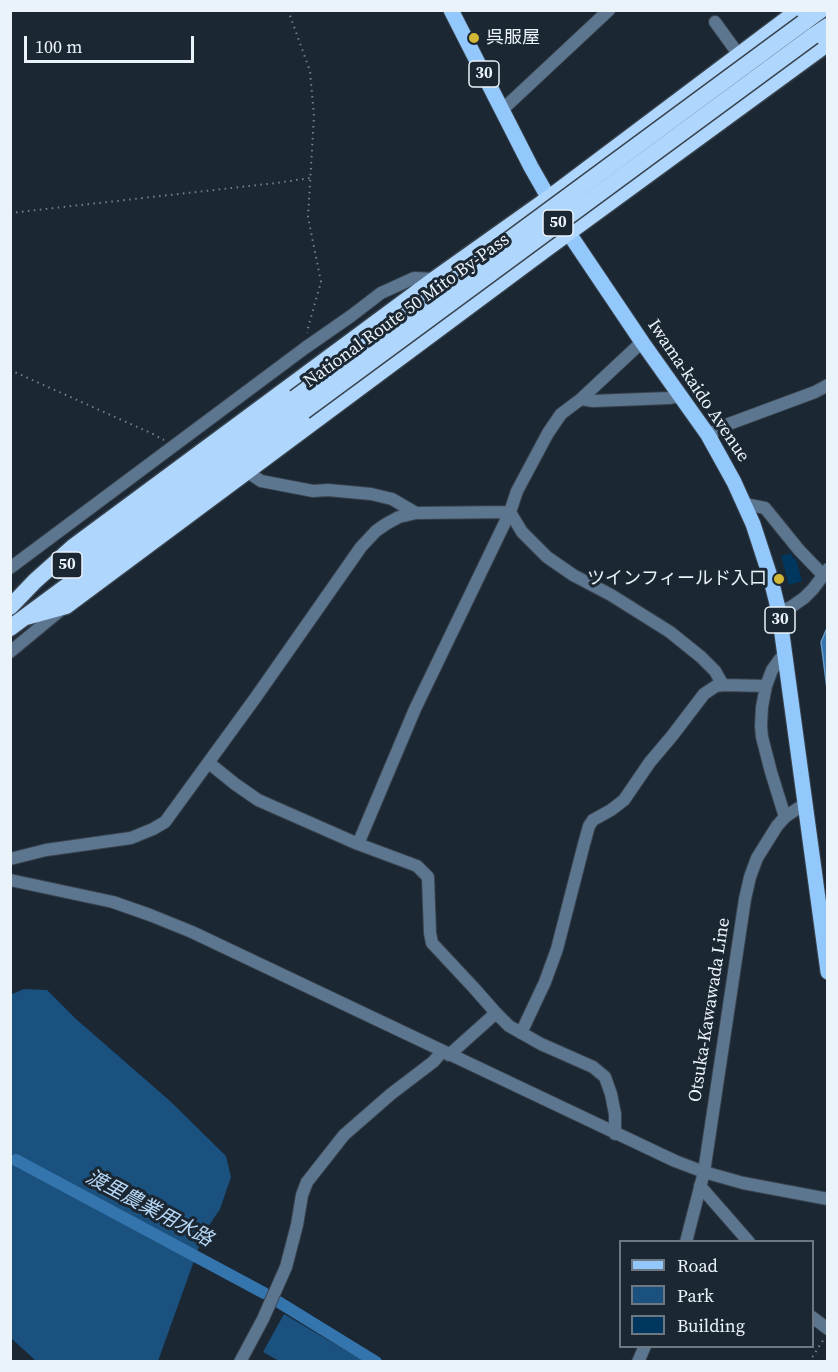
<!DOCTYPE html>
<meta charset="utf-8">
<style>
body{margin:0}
#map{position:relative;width:838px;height:1372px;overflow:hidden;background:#1b2732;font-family:"Source Serif 4",serif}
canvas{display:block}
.frame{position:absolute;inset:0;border:12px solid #eaf2fa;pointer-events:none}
.legend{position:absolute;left:619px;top:1240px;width:195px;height:108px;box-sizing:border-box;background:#1b2732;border:2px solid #6e7882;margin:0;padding:8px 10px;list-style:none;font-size:18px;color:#eaf2fa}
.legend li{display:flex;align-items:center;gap:12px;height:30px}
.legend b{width:30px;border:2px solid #6e7882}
.scale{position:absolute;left:24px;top:36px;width:170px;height:27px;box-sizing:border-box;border:3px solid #eaf2fa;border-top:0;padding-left:8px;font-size:18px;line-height:21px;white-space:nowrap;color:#eaf2fa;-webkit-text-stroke:4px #1b2732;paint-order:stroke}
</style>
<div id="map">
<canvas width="838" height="1372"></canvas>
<div class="frame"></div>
<ul class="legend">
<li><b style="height:8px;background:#92c8fc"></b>Road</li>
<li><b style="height:16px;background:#1a517f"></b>Park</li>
<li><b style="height:16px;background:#00375f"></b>Building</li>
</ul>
<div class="scale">100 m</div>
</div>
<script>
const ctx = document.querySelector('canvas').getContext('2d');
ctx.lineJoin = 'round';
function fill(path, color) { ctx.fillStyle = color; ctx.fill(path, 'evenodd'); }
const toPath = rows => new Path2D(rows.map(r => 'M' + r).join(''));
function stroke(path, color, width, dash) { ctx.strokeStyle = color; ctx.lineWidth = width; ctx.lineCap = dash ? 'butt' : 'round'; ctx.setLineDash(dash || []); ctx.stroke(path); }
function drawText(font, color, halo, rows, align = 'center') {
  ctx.font = font + ' "Source Serif 4","Noto Sans JP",serif'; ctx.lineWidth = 6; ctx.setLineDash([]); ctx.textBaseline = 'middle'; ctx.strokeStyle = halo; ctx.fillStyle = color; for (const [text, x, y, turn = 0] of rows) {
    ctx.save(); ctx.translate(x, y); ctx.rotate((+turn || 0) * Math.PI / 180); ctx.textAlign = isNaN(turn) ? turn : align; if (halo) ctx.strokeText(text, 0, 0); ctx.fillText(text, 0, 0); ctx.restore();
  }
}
fill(toPath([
 [24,989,47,990,76,1019,170,1101,226,1156,231,1177,220,1209,204,1233,158,1361,36,1361,11,1338,10,995],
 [284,1314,364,1361,279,1361,263,1352]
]), '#1a517f');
const water = toPath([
 [827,628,828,628,827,689,821,642,827,628]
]);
fill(water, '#3575ad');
stroke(water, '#6b9ac4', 1.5);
stroke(toPath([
 [16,1160,264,1293],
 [277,1301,376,1362]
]), '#3575ad', 12);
fill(toPath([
 [791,553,793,558,796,559,802,581,789,585,781,556]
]), '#00375f');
const minor = toPath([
 [715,22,739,55],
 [502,110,609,10],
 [581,399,593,401,669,398,680,396],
 [708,435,726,425,815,392,828,385],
 [246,471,261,481,313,491,328,490,371,494,392,499,416,513],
 [745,504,765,508,799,550,824,576],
 [510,512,522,532,547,557,573,575,611,595,670,632,701,657,715,671,723,685],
 [209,763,235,784,258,800,358,844,417,866,428,877,430,933,432,943,474,988,496,1013,509,1026,541,1044,593,1067,605,1077,611,1094,615,1114,615,1134],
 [785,817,771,772,762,737,761,726,762,707,766,686,772,670,780,659,786,654],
 [358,844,415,709,510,512,517,491,548,433,561,414,581,399,642,342],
 [10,859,46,850,131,838,153,829,165,822,256,697,361,547,376,531,386,524,399,517,416,513,510,512],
 [521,1033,545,982,557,949,584,844,589,826,593,820,611,810,624,800,650,762,672,736,704,694,716,686,723,685,766,686],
 [449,1055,496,1013],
 [700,1186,749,1242],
 [812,1317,828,1329],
 [240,1362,263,1319,286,1267,297,1225,302,1195,307,1182,344,1135,391,1094,433,1062,442,1052]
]);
const tertiary = toPath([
 [10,568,305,348,351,316,381,293,414,278,435,279],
 [779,612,791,607,804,598,813,589,828,569],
 [10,652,62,609],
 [10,880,113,902,150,915,192,932,675,1161,704,1172,743,1183,828,1199],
 [686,1242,704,1172,745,899,750,877,757,858,777,826,785,817,806,803],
 [638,1362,645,1346]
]);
const primary = toPath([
 [451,10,531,167,568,232,642,342,708,435,734,482,753,524,770,576,779,612,828,972]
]);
const trunk = toPath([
 [803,23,821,10],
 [813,36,828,26],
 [60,571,295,398],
 [10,607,35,581,73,547,435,279,549,198,799,10],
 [26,617,66,606,546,249,828,43],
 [10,628,304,411]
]);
stroke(minor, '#38434e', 14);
stroke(tertiary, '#38434e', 14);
stroke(primary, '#38434e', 17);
stroke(trunk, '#38434e', 19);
stroke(toPath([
 [288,10,310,71,314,116,308,217,321,282,309,324,307,333],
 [10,213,276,183,310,178],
 [10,370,153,434,164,440],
 [809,1362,824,1339]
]), '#77818a', 2, [1.5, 4.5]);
stroke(minor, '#5d768f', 12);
stroke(tertiary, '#5d768f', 12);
stroke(primary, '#92c8fc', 15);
stroke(trunk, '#afd6fd', 16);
const trunkBridge = toPath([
 [295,398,803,23],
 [304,411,813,36]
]);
stroke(trunkBridge, '#38434e', 19, []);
stroke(trunkBridge, '#afd6fd', 16);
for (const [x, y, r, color] of [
 [474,38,6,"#d1b736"],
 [779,579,6,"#d1b736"]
]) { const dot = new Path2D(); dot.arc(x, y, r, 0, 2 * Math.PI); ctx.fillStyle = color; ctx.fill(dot); stroke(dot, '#1b2732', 2); }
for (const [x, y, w] of [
 [484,74,30],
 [558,223,30],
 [67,565,30],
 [780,620,30]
]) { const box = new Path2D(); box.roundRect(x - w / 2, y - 13, w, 26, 4.5); ctx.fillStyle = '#1b2732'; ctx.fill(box); stroke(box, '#eaf2fa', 1.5); }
drawText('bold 16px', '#eaf2fa', null, [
 ["30",484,74],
 ["50",558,223],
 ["50",67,565],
 ["30",780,620]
]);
drawText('18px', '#eaf2fa', '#1b2732', [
 ["呉服屋",486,38],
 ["ツインフィールド入口",767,579,"right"]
], 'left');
drawText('18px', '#eaf2fa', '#1b2732', [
 ["National Route 50 Mito By-Pass",407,311,-36],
 ["Iwama-kaido Avenue",698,391,56],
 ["Otsuka-Kawawada Line",710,1010,-81]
]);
drawText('italic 20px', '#b7d7f6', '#1b2732', [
 ["渡里農業用水路",149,1209,28]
]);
</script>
